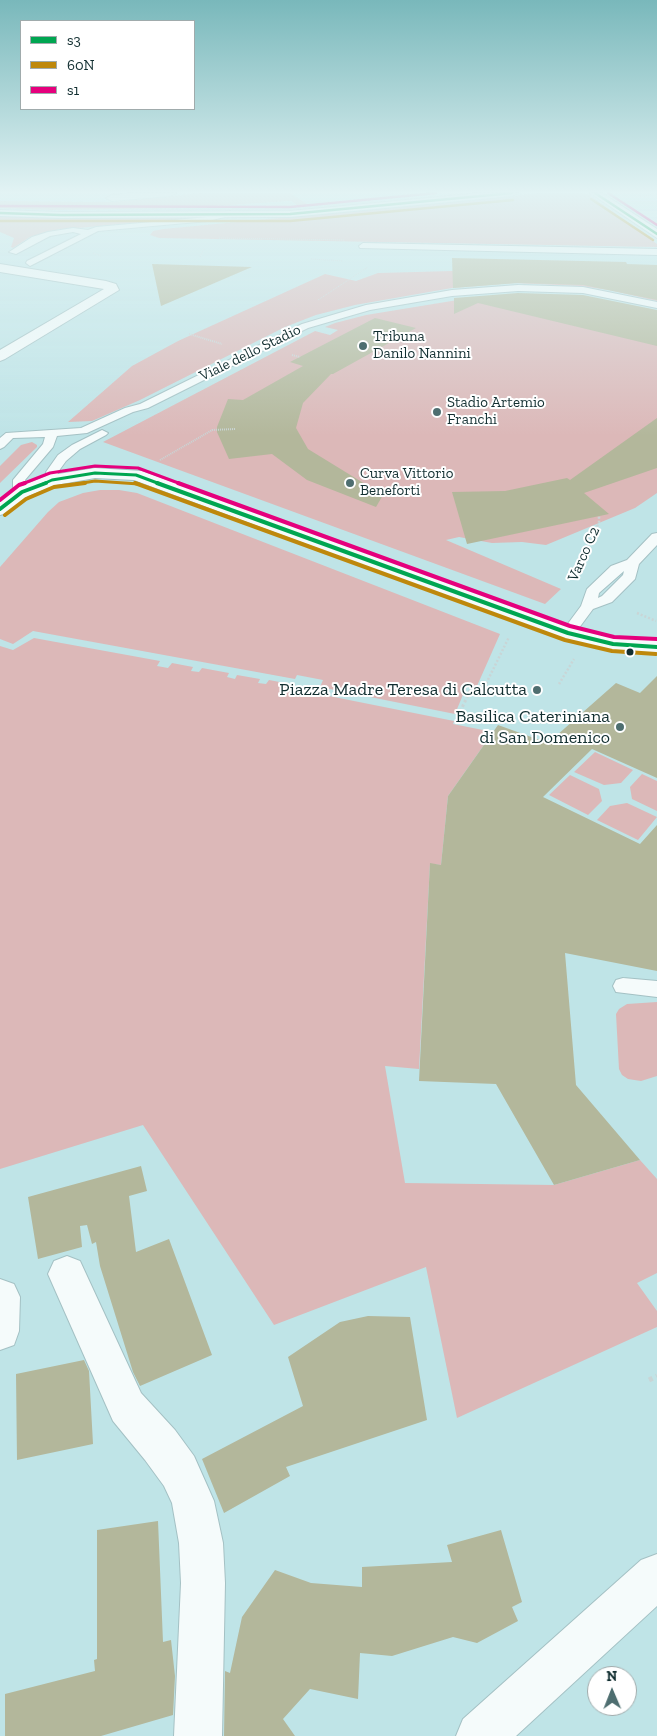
<!DOCTYPE html>
<style>
body{margin:0}
#map{position:relative;width:657px;height:1736px;overflow:hidden;background:#bfe4e7;font-family:"Zilla Slab",serif}
canvas{display:block}
.legend{position:absolute;left:20px;top:20px;width:175px;height:90px;box-sizing:border-box;background:#fff;border:1px solid #a0abac;margin:0;padding:6px 9px;list-style:none;font-size:15px;color:#112e30}
.legend li{display:flex;align-items:center;gap:10px;height:25px}
.legend b{width:25px;border:1px solid #a0abac}
.north{position:absolute;left:587px;top:1666px;width:50px;height:50px;box-sizing:border-box;background:#fff;border:1px solid #a0abac;border-radius:50%;rotate:359deg;font-size:14px;font-weight:700;line-height:20px;text-align:center;color:#112e30}
.north::after{content:'';display:block;margin:auto;width:18px;height:22px;background:#4e6e70;clip-path:polygon(50% 0,100% 100%,50% 72%,0 100%)}
</style>
<div id="map">
<canvas width="657" height="1736"></canvas>
<ul class="legend">
<li><b style="height:6px;background:#00a651"></b>s3</li>
<li><b style="height:6px;background:#be880c"></b>60N</li>
<li><b style="height:6px;background:#e5007d"></b>s1</li>
</ul>
<div class="north">N</div>
</div>
<script>
const ctx = document.querySelector('canvas').getContext('2d');
ctx.lineJoin = 'round';
function fill(path, color) { ctx.fillStyle = color; ctx.fill(path, 'evenodd'); }
const toPath = rows => new Path2D(rows.map(r => 'M' + r).join(''));
function stroke(path, color, width, dash) { ctx.strokeStyle = color; ctx.lineWidth = width; ctx.lineCap = dash ? 'butt' : 'round'; ctx.setLineDash(dash || []); ctx.stroke(path); }
function drawText(font, color, halo, rows, align = 'center') {
  ctx.font = font + ' "Zilla Slab",serif'; ctx.lineWidth = 4; ctx.setLineDash([]); ctx.textBaseline = 'middle'; ctx.strokeStyle = halo; ctx.fillStyle = color; for (const [text, x, y, turn = 0] of rows) {
    ctx.save(); ctx.translate(x, y); ctx.rotate((+turn || 0) * Math.PI / 180); ctx.textAlign = isNaN(turn) ? turn : align; if (halo) ctx.strokeText(text, 0, 0); ctx.fillText(text, 0, 0); ctx.restore();
  }
}
fill(toPath([
 [202,193,290,193,309,205,297,205,291,201,185,208,51,210,0,208,0,201,112,202],
 [540,193,581,193,590,195,657,244,657,247,159,238,150,235,153,231,163,229],
 [0,216,55,218,215,216,55,230,30,237,13,248,11,247,14,238,0,232],
 [488,270,657,284,657,301,609,290,580,286,514,283,452,288,355,305,316,315,285,327,140,400,92,421,68,422,132,366,178,341,325,274,356,281,378,273],
 [476,297,657,324,657,493,635,508,546,545,522,542,492,543,459,537,446,540,561,589,545,604,103,442,315,331,330,335,338,330,325,327,335,323,366,315],
 [32,442,37,445,37,447,0,483,0,466,21,445],
 [100,490,119,490,137,493,500,634,477,686,467,685,455,714,320,687,323,680,297,675,295,679,33,631,13,644,0,639,0,567,48,512,59,502,83,493],
 [34,638,160,661,157,666,168,668,172,663,193,667,191,671,199,672,202,668,229,673,227,677,235,679,237,675,260,679,258,683,266,684,269,680,285,683,284,687,454,721,453,724,493,732,448,796,441,865,430,864,419,1069,385,1066,405,1183,554,1185,640,1160,657,1179,657,1273,637,1283,657,1311,657,1327,457,1418,426,1267,274,1325,143,1125,0,1169,0,646,13,650],
 [595,752,633,770,621,783,604,785,574,772],
 [642,774,657,781,657,811,632,799,630,787],
 [570,775,599,789,602,801,588,815,549,795],
 [627,803,657,817,638,840,597,820,610,806],
 [657,1002,657,1076,641,1081,628,1079,622,1075,619,1069,616,1014,619,1009,627,1004]
]), '#dcb8b8');
fill(toPath([
 [452,258,626,262,627,264,657,265,657,300,583,285,518,283,453,288],
 [152,264,252,267,161,306],
 [518,293,583,295,657,310,657,346,478,303,454,314,454,298],
 [375,318,416,328,333,374,331,374,303,403,296,428,308,449,383,495,376,507,307,480,272,454,229,459,217,432,217,427,228,399,243,400,303,366,290,362],
 [657,418,657,468,584,493,609,514,467,544,452,492,505,491,567,478,570,480],
 [657,676,657,778,592,749,543,797,640,844,657,825,657,971,565,953,576,1085,640,1160,554,1185,496,1084,419,1081,430,863,441,865,448,796,498,725,548,743,616,683,640,693],
 [141,1166,147,1191,129,1196,136,1252,169,1239,212,1355,140,1386,133,1372,100,1266,96,1242,92,1244,87,1225,80,1226,82,1247,38,1259,28,1197],
 [368,1316,410,1317,427,1420,286,1467,290,1476,224,1513,202,1459,303,1406,288,1357,340,1322],
 [84,1360,89,1371,93,1444,17,1460,16,1374],
 [158,1521,163,1642,171,1640,175,1676,173,1715,101,1736,5,1736,5,1694,95,1671,94,1660,97,1659,97,1530],
 [501,1530,522,1602,512,1607,518,1621,477,1643,453,1637,392,1656,360,1653,358,1699,310,1689,283,1719,295,1736,224,1736,225,1671,230,1673,242,1617,275,1570,311,1583,362,1587,362,1567,452,1562,447,1545]
]), '#b3b79b');
const service = toPath([
 [230,211,234,213,233,215,208,221,98,231,30,266,26,263,27,261,81,234,73,232,50,236,16,254,9,252,32,237,48,232,73,228,88,230,96,227,208,217,230,211],
 [363,243,657,249,657,255,360,248,359,246,363,243],
 [518,285,583,287,657,302,657,308,583,293,518,291,452,296,370,310,308,328,148,408,133,412,87,433,57,436,53,447,25,480,25,487,28,492,26,495,18,495,13,487,13,480,43,444,45,437,13,438,4,447,0,449,0,438,6,433,81,428,125,408,140,404,302,324,366,305,452,290,518,285],
 [102,430,108,433,106,435,80,449,66,461,58,472,56,483,48,483,46,472,58,455,72,445,102,430],
 [657,533,657,545,639,564,635,579,612,602,593,609,573,636,563,636,561,633,581,606,587,589,611,566,627,560,652,534,657,533],
 [624,571,623,575,602,596,598,598,599,593,624,571],
 [623,978,657,981,657,997,616,992,613,986,616,980,623,978]
]);
const pedestrian = toPath([
 [0,264,106,281,116,284,119,290,5,359,0,361,0,350,104,289,0,272,0,264]
]);
const minor = toPath([
 [67,1256,80,1261,141,1393,175,1430,194,1456,214,1501,223,1543,225,1583,222,1736,174,1736,181,1583,179,1543,172,1503,164,1486,145,1460,113,1421,48,1274,54,1261,67,1256],
 [0,1279,14,1284,20,1297,19,1331,14,1345,0,1350,0,1279],
 [657,1554,657,1606,516,1736,456,1736,463,1719,641,1560,657,1554]
]);
const tertiary = toPath([
 [135,193,176,193,170,196,112,201,106,198,112,195,135,193],
 [480,193,518,193,512,196,290,217,61,218,0,216,0,210,61,212,290,211,480,193],
 [590,193,602,193,657,229,657,238,590,193],
 [95,468,142,471,575,628,613,637,657,640,657,654,613,651,560,638,134,480,95,478,56,485,28,496,7,513,0,515,0,500,16,488,46,476,95,468]
]);
stroke(service, '#a4c1c4', 2);
stroke(pedestrian, '#a4c1c4', 2);
stroke(minor, '#a4c1c4', 2);
stroke(tertiary, '#a4c1c4', 2);
stroke(toPath([
 [638,196,657,195],
 [219,238,345,240],
 [93,253,101,256],
 [200,257,204,249],
 [311,259,343,261],
 [318,300,368,267]
]), '#c9d5d6', 1, [1, 1]);
stroke(toPath([
 [189,334,222,344],
 [292,355,300,357],
 [160,460,212,430,235,429]
]), '#c9d5d6', 2, [1, 1]);
stroke(toPath([
 [576,574,599,522,599,516],
 [637,613,656,621],
 [559,684,574,659],
 [469,692,471,688,483,690,509,637]
]), '#c9d5d6', 2.5, [2, 2]);
stroke(toPath([
 [470,691,458,716,485,722,486,719]
]), '#c9d5d6', 3, [2.5, 2.5]);
stroke(toPath([
 [649,1380,657,1376]
]), '#c9d5d6', 5, [4, 4]);
fill(service, '#f5fbfb');
fill(pedestrian, '#f5fbfb');
fill(minor, '#f5fbfb');
fill(tertiary, '#f5fbfb');
stroke(toPath([
 [595,193,657,234],
 [0,213,61,215,290,214,512,193]
]), '#00a651', 2.5);
stroke(toPath([
 [43,484,52,480,95,473,136,475,160,484]
]), '#00a651', 3);
stroke(toPath([
 [157,483,568,633,613,644,657,647],
 [0,509,22,492,46,483]
]), '#00a651', 4);
stroke(toPath([
 [591,199,653,240],
 [0,221,290,221,513,200]
]), '#be880c', 2.5);
stroke(toPath([
 [76,484,95,481,139,484]
]), '#be880c', 3);
stroke(toPath([
 [135,483,565,640,612,651,656,654],
 [5,515,26,499,54,487,85,483]
]), '#be880c', 4);
stroke(toPath([
 [608,193,657,225],
 [0,206,290,207,436,193]
]), '#e5007d', 2.5);
stroke(toPath([
 [22,484,50,473,95,466,138,468,181,484]
]), '#e5007d', 3);
stroke(toPath([
 [178,483,570,626,614,637,657,639],
 [0,500,19,485,25,483]
]), '#e5007d', 4);
const sky = ctx.createLinearGradient(0, 0, 0, 436);
sky.addColorStop(0, '#79b8bb');
sky.addColorStop(0.44, '#e2f3f4');
sky.addColorStop(1, '#e2f3f400');
ctx.fillStyle = sky;
ctx.fillRect(0, 0, 657, 436);
for (const [x, y, r, color] of [
 [363,346,5,"#4e6e70"],
 [437,412,5,"#4e6e70"],
 [350,483,5,"#4e6e70"],
 [630,652,4.5,"#112e30"],
 [537,690,5,"#4e6e70"],
 [620,727,5,"#4e6e70"]
]) { const dot = new Path2D(); dot.arc(x, y, r, 0, 2 * Math.PI); ctx.fillStyle = color; ctx.fill(dot); stroke(dot, '#fff', 2); }
drawText('15px', '#112e30', '#fff', [
 ["Tribuna",373,337],
 ["Danilo Nannini",373,354],
 ["Stadio Artemio",447,403],
 ["Franchi",447,420],
 ["Curva Vittorio",360,474],
 ["Beneforti",360,491]
], 'left');
drawText('15px', '#112e30', '#fff', [
 ["Viale dello Stadio",250,353,-26],
 ["Varco C2",584,554,-66]
]);
drawText('18px', '#112e30', '#fff', [
 ["Piazza Madre Teresa di Calcutta",527,690],
 ["Basilica Cateriniana",610,717],
 ["di San Domenico",610,738]
], 'right');
</script>
